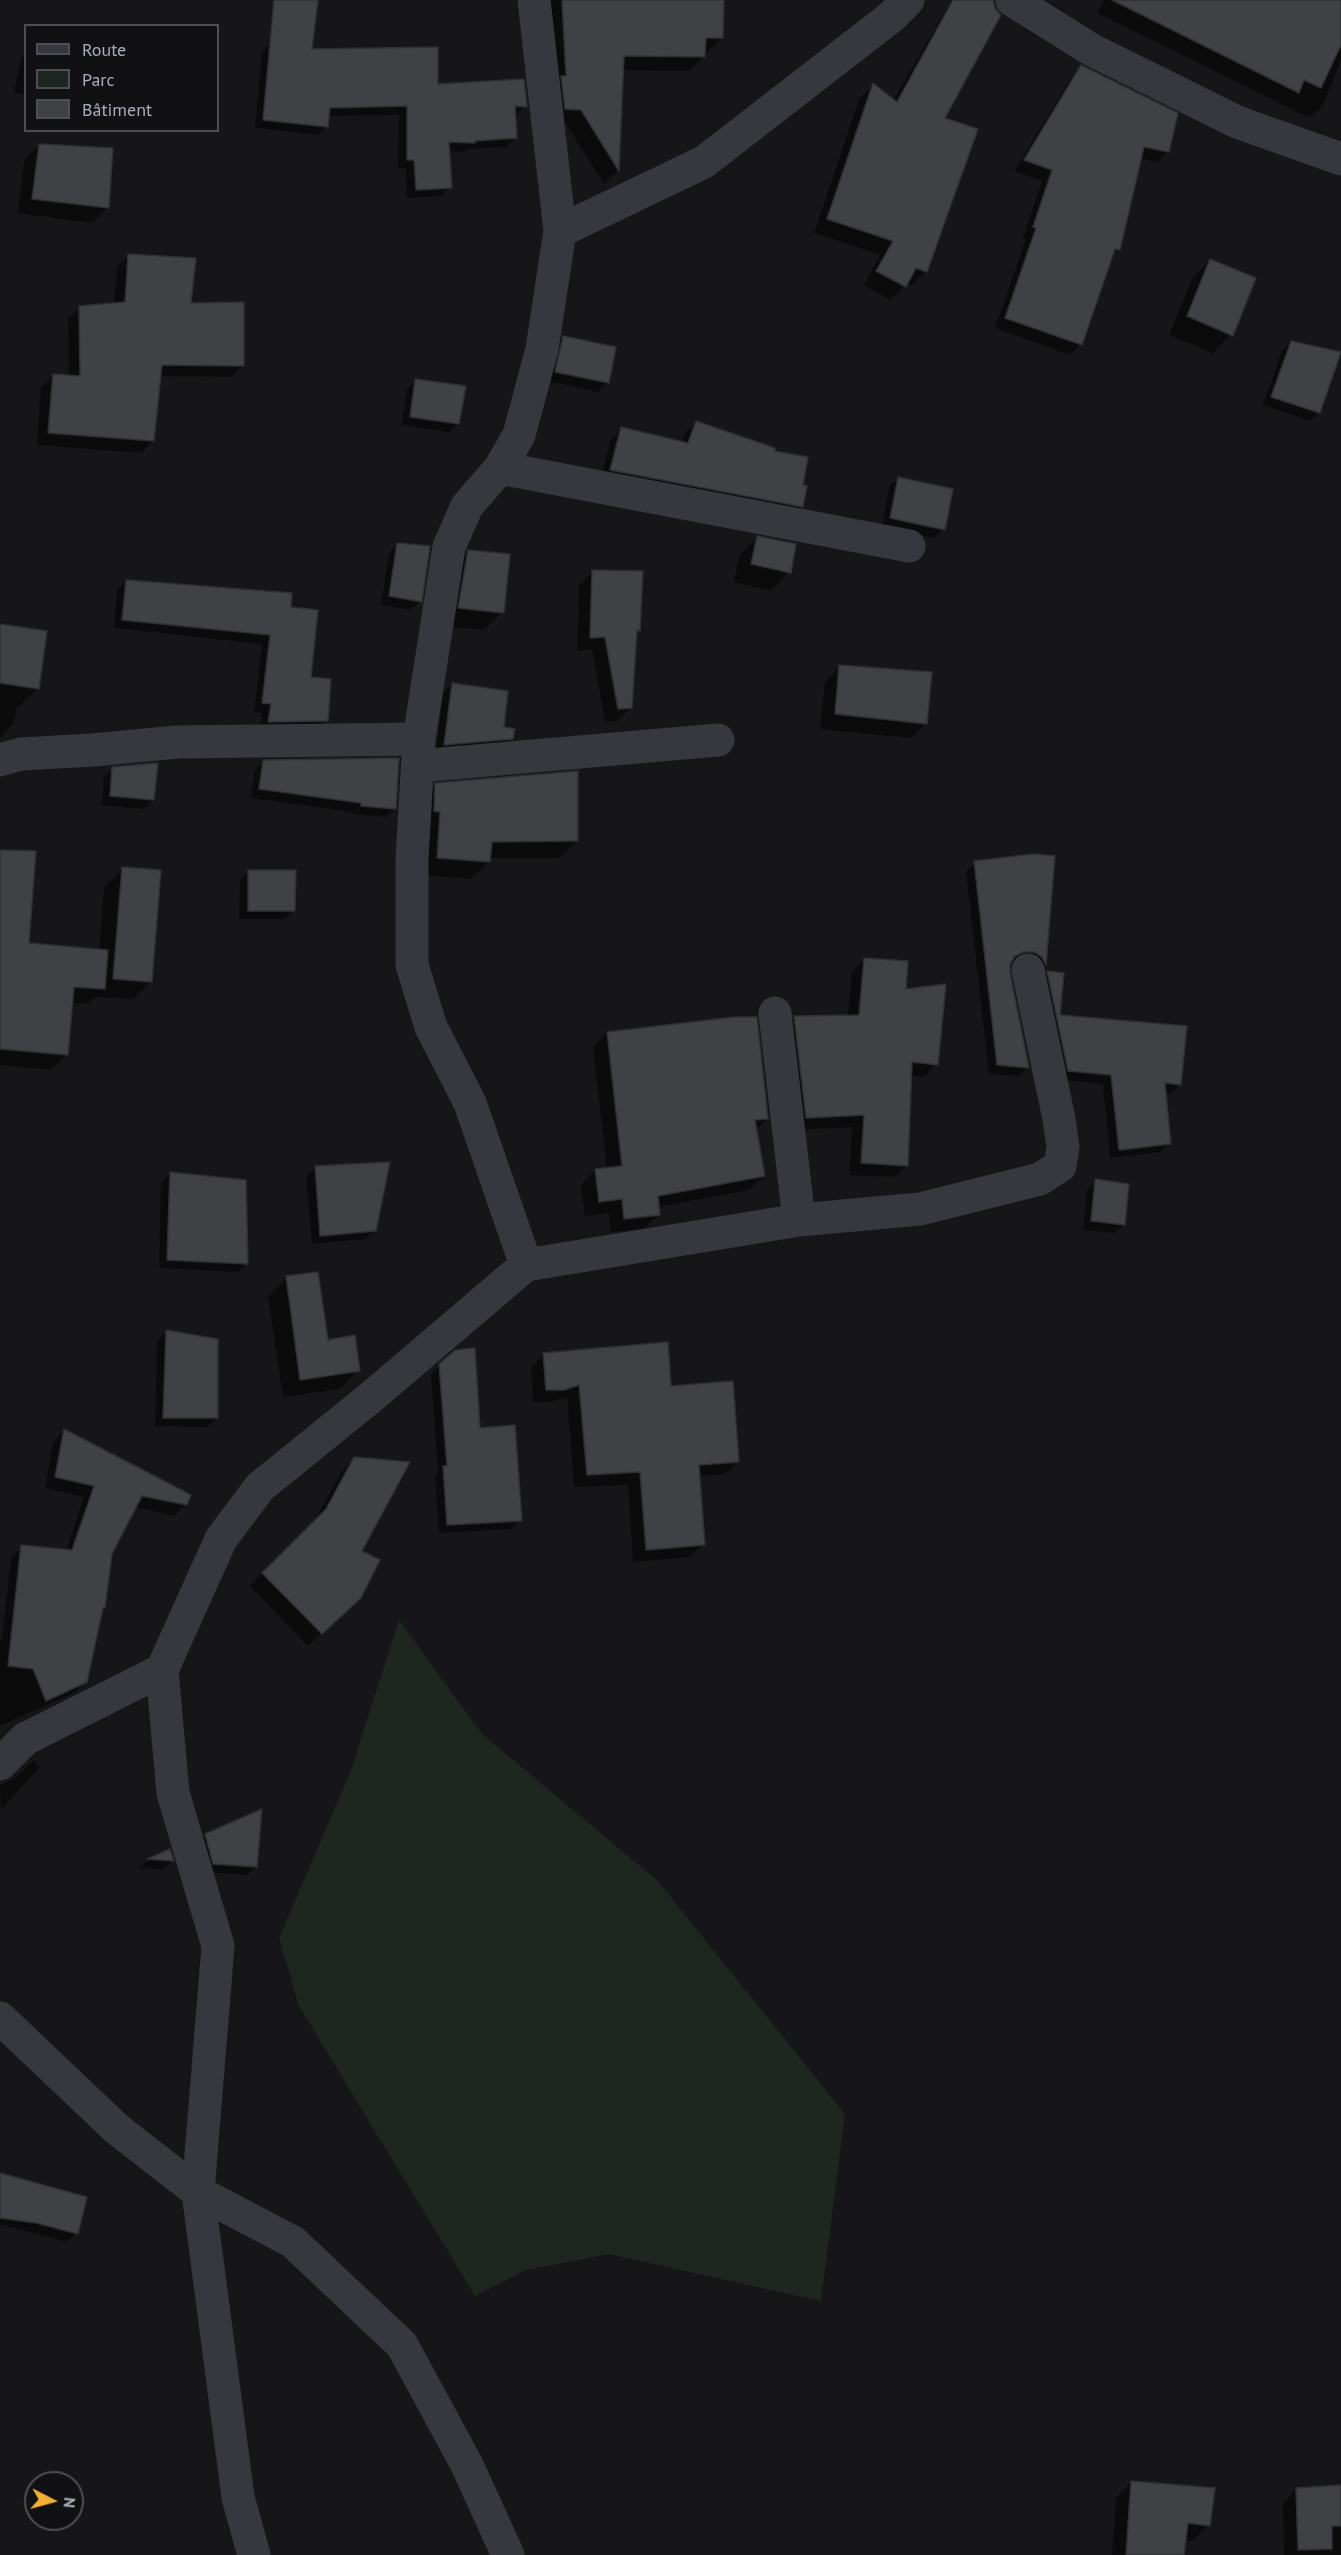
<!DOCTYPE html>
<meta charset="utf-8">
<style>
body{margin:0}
#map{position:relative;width:1341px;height:2555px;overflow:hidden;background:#161618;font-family:"PT Sans",sans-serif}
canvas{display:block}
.legend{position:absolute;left:24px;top:24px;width:195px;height:108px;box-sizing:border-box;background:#111113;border:2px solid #4d4f55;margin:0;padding:8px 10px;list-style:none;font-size:18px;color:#a8adb8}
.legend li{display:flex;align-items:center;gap:12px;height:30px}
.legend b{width:30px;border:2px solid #4d4f55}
.north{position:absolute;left:24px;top:2471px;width:60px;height:60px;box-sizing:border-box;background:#111113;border:2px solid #4d4f55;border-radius:50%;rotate:96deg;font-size:16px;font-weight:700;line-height:24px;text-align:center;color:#a8adb8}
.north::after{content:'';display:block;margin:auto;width:21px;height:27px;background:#f2b134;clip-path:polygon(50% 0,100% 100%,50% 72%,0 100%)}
</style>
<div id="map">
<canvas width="1341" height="2555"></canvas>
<ul class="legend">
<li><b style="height:8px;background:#37383d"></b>Route</li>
<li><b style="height:16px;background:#1e261f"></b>Parc</li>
<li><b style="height:16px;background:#404145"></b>Bâtiment</li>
</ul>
<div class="north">N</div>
</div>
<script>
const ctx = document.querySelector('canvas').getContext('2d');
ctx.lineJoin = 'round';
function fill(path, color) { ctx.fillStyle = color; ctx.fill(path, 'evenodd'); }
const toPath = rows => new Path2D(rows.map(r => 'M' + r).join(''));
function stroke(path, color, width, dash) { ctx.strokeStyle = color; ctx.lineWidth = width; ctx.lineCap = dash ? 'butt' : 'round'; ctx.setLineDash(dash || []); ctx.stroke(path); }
fill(toPath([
 [399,1620,482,1734,658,1881,845,2114,821,2301,609,2254,526,2270,475,2296,299,2006,279,1938,350,1773]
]), '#1e261f');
fill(toPath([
 [547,0,722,0,722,38,707,52,704,52,704,57,689,71,622,70,617,171,604,184,566,124,551,123],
 [952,0,992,0,943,119,926,271,912,285,907,283,891,300,864,285,880,255,814,233,859,99,873,85,893,101],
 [909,267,920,267,920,271],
 [1104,0,1341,0,1341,60,1323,105,1310,118,1097,13],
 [271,43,311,51,526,106,517,115,514,115,515,138,506,147,467,149,464,152,448,151,450,187,441,196,407,198,406,168,398,168,399,115,327,116,326,126,318,135,255,128,262,52],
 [26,54,26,95,14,93,21,59],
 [1082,67,1168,151,1157,162,1139,158,1118,249,1110,257,1081,344,1070,355,995,328,1026,239,1023,238,1042,181,1014,171,1071,78],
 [40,145,112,149,107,208,92,223,18,213,24,160],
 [129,255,189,304,243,365,231,377,160,376,153,441,141,453,37,445,41,387,53,375,69,377,68,319,80,307,114,305,117,267],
 [1210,260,1231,335,1213,353,1169,335,1192,279],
 [563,337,607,383,598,392,547,381,555,346],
 [1291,342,1319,412,1310,421,1263,405,1282,351],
 [416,381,458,423,449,432,402,425,407,389],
 [696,423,801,486,802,506,790,518,600,481,610,441,621,429,681,443,684,434],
 [898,479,943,529,934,538,882,527,889,487],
 [757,538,789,572,771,591,734,582,739,556],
 [398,544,420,601,411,610,381,605,389,553],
 [469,552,502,612,484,630,441,626,450,570],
 [593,571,639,630,635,634,631,707,617,721,605,722,592,649,577,651,579,585],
 [126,581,290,608,310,679,326,721,317,730,260,730,262,713,254,712,262,644,114,628,117,590],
 [0,626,38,688,20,706,17,706,14,723,0,738],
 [840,666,926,723,911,738,820,729,825,682],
 [452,684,511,738,502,747,436,753,443,693],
 [264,761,395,808,386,817,353,814,353,812,251,798,255,770],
 [113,768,153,800,144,809,102,805,104,777],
 [436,785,577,841,559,858,489,858,489,862,471,879,420,875,418,802],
 [0,852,27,944,99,951,104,887,123,869,151,981,133,999,95,997,88,1004,71,1003,67,1054,51,1070,0,1065],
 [1053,857,1045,965,1037,973,1025,961,1015,960,1010,962,1008,974,1028,1068,1019,1076,989,1074,966,872,975,863],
 [249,871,294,910,285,919,239,919,240,880],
 [865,959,904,991,936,1064,924,1077,910,1075,907,1165,894,1177,849,1175,852,1127,794,1130,782,1030,795,1017,848,1016,852,972],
 [1048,973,1059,1017,1180,1084,1171,1093,1164,1092,1170,1143,1161,1152,1110,1158,1103,1084,1060,1080,1039,981],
 [607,1033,767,1119,756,1130,764,1176,749,1190,658,1207,659,1214,644,1229,610,1232,609,1213,585,1216,581,1185,595,1170,607,1169,593,1047],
 [315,1168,375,1230,366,1239,312,1244,306,1177],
 [170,1174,247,1263,238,1272,159,1268,161,1183],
 [1096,1181,1124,1224,1115,1233,1083,1230,1087,1190],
 [287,1278,327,1342,358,1370,340,1389,283,1397,268,1296],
 [166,1332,216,1418,208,1427,155,1426,157,1341],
 [544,1354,670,1387,738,1462,725,1474,698,1476,703,1544,690,1557,633,1562,628,1485,574,1487,567,1397,550,1402,533,1402,531,1367],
 [440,1365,479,1429,520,1520,511,1529,439,1533,435,1476,438,1473,431,1374],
 [64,1431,186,1504,174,1516,135,1507,111,1554,103,1608,101,1610,86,1682,74,1693,0,1726,0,1640,2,1640,11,1558,22,1547,66,1551,84,1497,45,1488,53,1442],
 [355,1458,360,1551,346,1610,308,1646,250,1586,313,1523,342,1471],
 [33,1760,40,1767,1,1809,0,1785,14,1779],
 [205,1835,256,1866,247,1875,205,1872,197,1844],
 [169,1851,172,1861,163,1870,140,1868,147,1861],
 [0,2175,76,2233,67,2242,0,2224],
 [1132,2482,1209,2525,1193,2541,1184,2540,1183,2555,1112,2555,1116,2498],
 [1341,2487,1341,2555,1284,2555,1283,2503,1297,2489]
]), '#0007');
const building = toPath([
 [274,0,318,0,312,49,438,47,438,84,524,79,527,107,515,106,517,138,475,141,475,143,449,142,452,188,416,190,414,160,407,160,407,106,330,108,328,127,263,120,274,0],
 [562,0,724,0,723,38,706,38,705,57,624,56,619,171,581,110,565,109,561,76,566,76,562,0],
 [953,0,993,0,995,8,1001,15,945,118,978,129,927,272,916,268,906,287,876,271,893,241,827,219,873,83,897,102,953,0],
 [1112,0,1341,0,1341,45,1321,88,1304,80,1299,93,1112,0],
 [1081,65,1178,113,1169,152,1144,147,1120,250,1115,249,1082,345,1005,318,1036,228,1033,227,1052,170,1024,160,1081,65],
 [39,144,113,148,109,208,32,199,39,144],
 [128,254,196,258,191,303,244,302,244,366,162,365,154,441,48,433,53,374,80,376,79,306,125,302,128,254],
 [1210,259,1256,278,1233,336,1187,316,1210,259],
 [563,336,616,347,609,383,555,372,563,336],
 [1291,341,1341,352,1320,413,1271,397,1291,341],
 [415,379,466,386,459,424,410,417,415,379],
 [696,421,775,448,775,451,808,457,803,485,807,486,803,507,610,470,621,427,688,443,696,421],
 [898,477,953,489,945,530,890,518,898,477],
 [757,536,796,544,791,573,751,564,757,536],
 [397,543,430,546,422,602,389,596,397,543],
 [468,550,510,554,504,613,458,608,468,550],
 [592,570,643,571,640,631,637,630,632,708,618,709,605,637,590,638,592,570],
 [126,580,292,593,291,607,318,610,311,677,331,679,328,721,268,722,271,704,262,703,270,635,122,620,126,580],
 [0,624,47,631,39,689,0,683,0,624],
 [839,665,932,672,927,724,835,714,839,665],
 [452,683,508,691,504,727,515,729,513,739,444,745,452,683],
 [399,758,396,809,361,806,361,803,259,789,263,760,399,758],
 [158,763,154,800,110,796,112,767,158,763],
 [578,771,578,841,492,842,490,862,437,858,440,812,434,811,435,783,578,771],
 [0,850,36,851,29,943,108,950,105,989,74,987,68,1055,0,1049,0,850],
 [1034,854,1055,856,1046,965,1042,957,1034,952,1024,952,1015,956,1010,964,1010,973,1029,1068,997,1065,974,861,1034,854],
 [122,867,161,870,152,982,113,979,122,867],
 [248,870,296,870,295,911,248,911,248,870],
 [864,958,908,961,906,989,946,984,938,1065,912,1062,908,1166,861,1163,864,1115,806,1118,794,1016,859,1015,864,958],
 [1047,971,1064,973,1060,1015,1187,1026,1181,1085,1165,1083,1171,1144,1119,1150,1111,1075,1068,1071,1047,971],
 [734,1017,757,1017,768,1119,755,1120,765,1176,658,1196,660,1215,624,1219,622,1199,599,1202,595,1169,622,1166,607,1032,734,1017],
 [390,1162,376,1231,320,1236,315,1166,390,1162],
 [170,1172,246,1180,248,1264,167,1260,170,1172],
 [1095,1179,1129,1184,1125,1225,1091,1221,1095,1179],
 [318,1272,328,1340,355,1335,360,1371,300,1380,286,1276,318,1272],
 [166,1330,218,1339,218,1418,163,1418,166,1330],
 [668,1342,671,1386,733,1381,739,1462,699,1465,705,1545,646,1550,640,1472,587,1475,579,1385,564,1390,546,1390,543,1353,668,1342],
 [475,1348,480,1428,515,1425,522,1521,447,1525,443,1466,447,1466,439,1364,455,1350,475,1348],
 [64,1429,191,1495,187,1505,142,1496,112,1554,105,1608,103,1608,87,1682,46,1701,33,1669,8,1666,21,1545,72,1550,94,1486,55,1477,64,1429],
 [354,1457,410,1462,362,1551,380,1560,361,1598,322,1634,262,1573,326,1509,354,1457],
 [262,1809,257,1867,213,1864,205,1834,262,1809],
 [170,1849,174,1861,147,1859,170,1849],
 [0,2173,87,2197,78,2234,36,2223,0,2218,0,2173],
 [1131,2481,1215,2488,1210,2526,1188,2523,1184,2555,1126,2555,1131,2481],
 [1341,2485,1341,2526,1332,2526,1332,2549,1298,2550,1296,2488,1341,2485]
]);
fill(building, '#404145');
stroke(building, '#303034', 1.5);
stroke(toPath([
 [1012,0,1092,50,1237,122,1341,159],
 [560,231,704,162,891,17,908,0],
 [500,468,909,546],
 [0,760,21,754,93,750,177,742,419,739],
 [418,766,718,740],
 [775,1013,799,1220],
 [526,1265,470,1103,431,1027,412,965,412,858,419,739,449,547,467,506,500,468,519,435,542,349,560,231,534,0],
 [0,1764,25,1739,162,1670],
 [0,2018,117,2129,198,2192,293,2242,402,2345,467,2465,508,2555],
 [254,2555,238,2497,198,2192,218,1946,173,1793,162,1670,221,1539,260,1487,370,1398,526,1265,799,1220,920,1209,1040,1179,1060,1166,1063,1147,1059,1119,1028,970]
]), '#37383d', 33);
</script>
